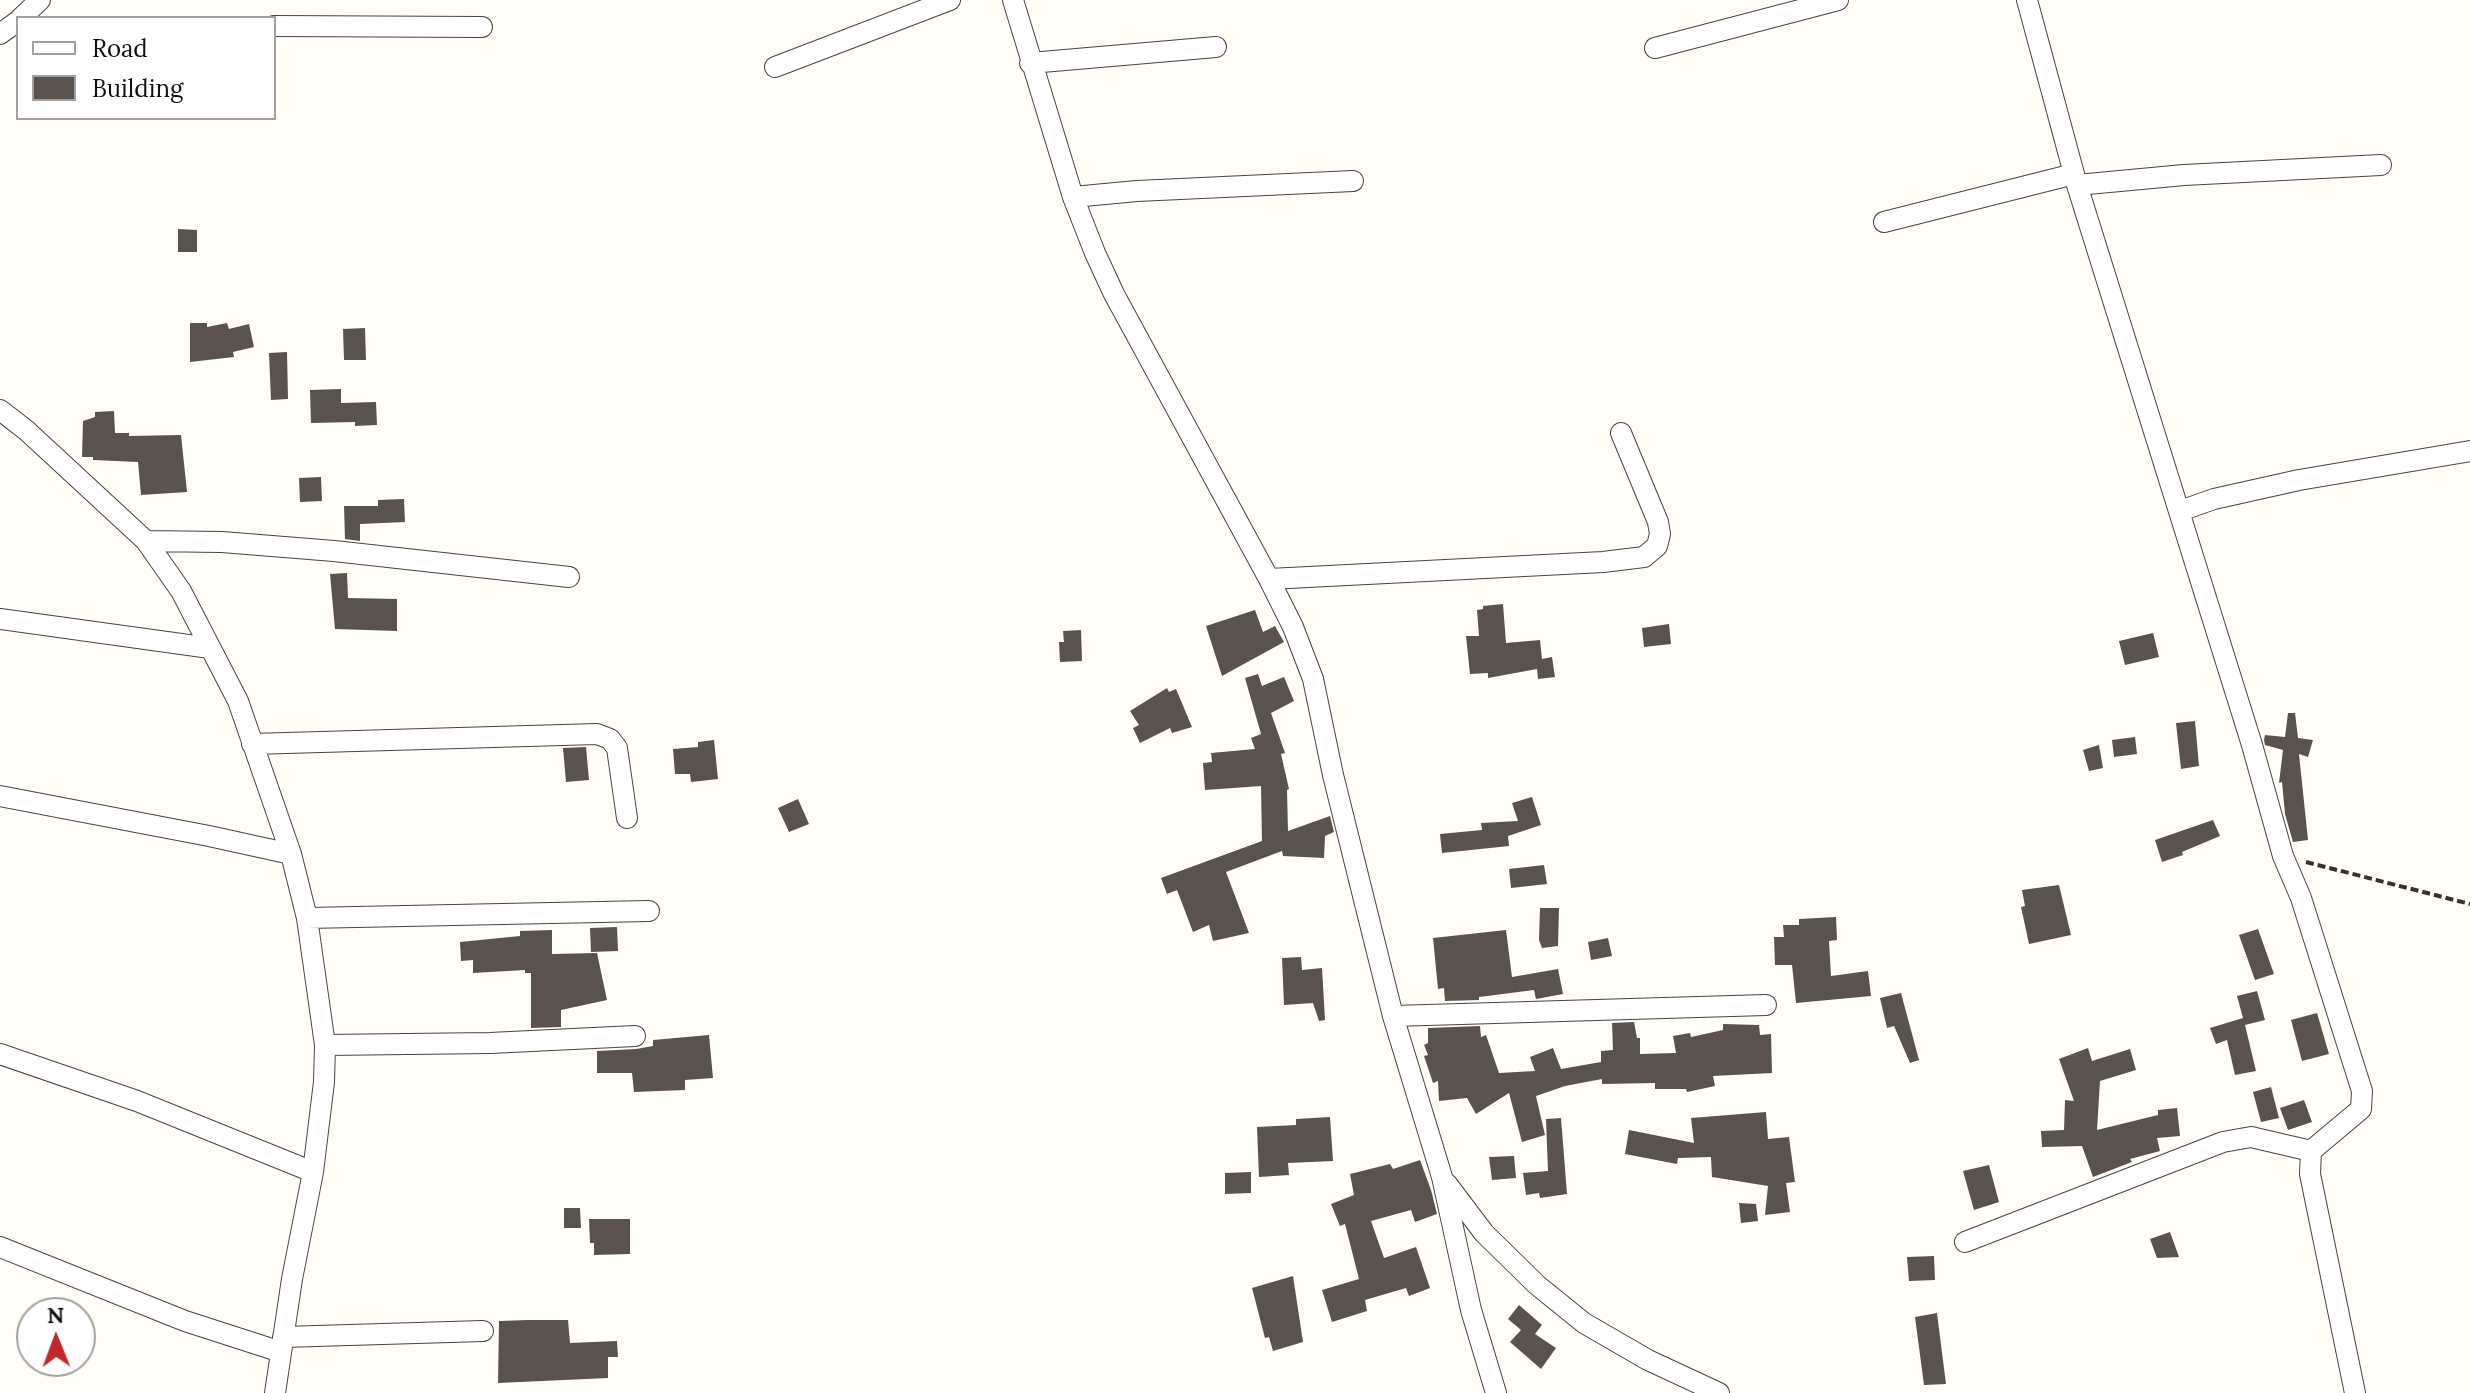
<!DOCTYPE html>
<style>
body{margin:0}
#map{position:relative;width:2470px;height:1393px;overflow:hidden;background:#fffdf5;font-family:Lora,serif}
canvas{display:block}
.legend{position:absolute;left:16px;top:16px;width:260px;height:104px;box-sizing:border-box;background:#fff;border:2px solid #a0a0a0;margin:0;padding:10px 14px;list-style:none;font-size:24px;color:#111}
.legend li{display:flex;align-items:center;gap:16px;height:40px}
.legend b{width:40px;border:2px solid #a0a0a0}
.north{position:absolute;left:16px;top:1297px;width:80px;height:80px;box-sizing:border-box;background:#fff;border:2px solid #a0a0a0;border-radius:50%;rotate:359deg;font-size:22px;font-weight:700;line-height:32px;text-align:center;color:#111}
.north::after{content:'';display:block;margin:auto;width:28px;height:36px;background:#c4262e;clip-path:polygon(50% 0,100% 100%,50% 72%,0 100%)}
</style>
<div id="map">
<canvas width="2470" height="1393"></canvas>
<ul class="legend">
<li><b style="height:10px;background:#fff"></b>Road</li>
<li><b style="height:22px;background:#5a524d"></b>Building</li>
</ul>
<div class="north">N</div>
</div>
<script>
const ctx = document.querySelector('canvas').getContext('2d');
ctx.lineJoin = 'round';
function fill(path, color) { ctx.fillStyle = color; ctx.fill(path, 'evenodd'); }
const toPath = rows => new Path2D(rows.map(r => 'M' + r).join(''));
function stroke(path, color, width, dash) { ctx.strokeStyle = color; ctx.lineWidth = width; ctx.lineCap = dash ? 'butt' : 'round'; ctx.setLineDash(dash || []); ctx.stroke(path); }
fill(toPath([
 [178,229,197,230,197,252,178,252],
 [190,323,207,323,207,327,227,323,229,329,249,324,254,347,233,352,234,357,190,362],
 [365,328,366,360,344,360,343,329],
 [287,352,288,399,271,400,269,353],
 [341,389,341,403,376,402,377,425,355,426,355,422,311,423,310,390],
 [114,411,115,433,129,433,129,436,181,435,187,492,141,495,138,462,93,460,93,457,82,457,83,421,95,417,95,412],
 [321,477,322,501,300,502,299,478],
 [404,499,405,522,360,524,360,541,345,539,344,506,378,506,378,500],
 [347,573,348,598,397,599,397,631,335,629,330,574],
 [1503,604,1506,643,1540,640,1542,659,1552,657,1555,677,1538,679,1537,669,1488,678,1488,673,1470,674,1466,636,1479,636,1477,610,1483,609,1483,606],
 [1255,610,1263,632,1275,626,1284,642,1222,676,1206,626],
 [1669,624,1671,644,1644,647,1642,628],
 [1081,630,1082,661,1060,662,1059,642,1064,642,1063,631],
 [2153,633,2159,657,2125,665,2119,641],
 [1258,674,1262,686,1284,677,1294,701,1271,713,1285,753,1281,754,1289,789,1287,790,1288,831,1330,816,1334,832,1325,836,1324,858,1283,856,1282,851,1226,872,1249,933,1213,941,1209,925,1193,932,1177,890,1167,894,1161,878,1262,841,1261,786,1205,790,1203,763,1212,762,1211,753,1255,749,1251,738,1261,734,1245,678],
 [1167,688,1169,692,1176,689,1192,727,1172,733,1170,728,1140,743,1133,728,1139,725,1130,711],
 [2288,713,2295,713,2298,738,2313,740,2308,757,2299,754,2308,840,2293,842,2285,814,2282,782,2279,783,2283,750,2265,745,2264,740,2265,735,2285,737],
 [2195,721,2199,766,2181,769,2176,723],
 [2135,737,2137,754,2114,757,2112,740],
 [714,740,718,779,691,782,690,774,675,774,673,749,698,747,698,742],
 [2099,745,2103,768,2089,771,2083,750],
 [586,747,589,780,566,782,563,748],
 [1532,797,1541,825,1508,836,1509,846,1442,853,1440,834,1482,830,1481,823,1518,821,1512,803],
 [798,799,809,824,789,832,778,808],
 [2213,820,2220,836,2182,852,2183,855,2162,862,2155,840],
 [1544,865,1547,884,1511,888,1509,869],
 [2059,885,2071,935,2029,944,2021,907,2025,906,2022,890],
 [1540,908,1559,908,1558,946,1542,948,1539,940],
 [1836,917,1837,940,1829,941,1831,976,1868,971,1871,996,1796,1003,1792,965,1775,965,1774,937,1784,937,1783,925,1799,925,1799,919],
 [617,927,618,951,591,952,590,928],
 [2258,929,2274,974,2255,980,2239,935],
 [552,930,552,954,597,953,607,1000,561,1010,561,1027,531,1028,531,973,525,973,525,970,473,973,473,960,461,961,460,942,520,936,520,931],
 [1506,930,1512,977,1558,969,1563,994,1536,999,1534,990,1479,997,1479,1000,1445,1001,1444,988,1438,989,1433,938],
 [1608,938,1612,956,1591,960,1588,942],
 [1301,957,1302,970,1322,968,1325,1020,1319,1021,1313,1003,1284,1005,1282,958],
 [2257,991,2265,1020,2245,1025,2256,1071,2235,1075,2227,1040,2216,1044,2210,1028,2243,1018,2237,996],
 [1901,993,1919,1060,1910,1063,1894,1026,1887,1028,1880,998],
 [2317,1013,2329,1054,2302,1061,2291,1020],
 [1634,1022,1637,1038,1640,1038,1640,1054,1676,1053,1673,1036,1690,1033,1691,1037,1723,1030,1723,1024,1759,1025,1760,1035,1771,1034,1772,1073,1713,1076,1715,1086,1687,1092,1686,1089,1655,1089,1655,1083,1602,1084,1602,1079,1565,1086,1536,1096,1545,1135,1522,1142,1509,1093,1476,1114,1467,1098,1439,1101,1438,1081,1433,1083,1424,1056,1428,1055,1424,1045,1428,1043,1428,1028,1480,1026,1481,1037,1486,1035,1499,1073,1535,1071,1530,1057,1553,1048,1561,1069,1601,1062,1601,1051,1613,1050,1612,1023],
 [709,1035,713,1078,685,1080,685,1090,634,1092,632,1073,597,1073,597,1051,636,1049,653,1046,653,1040],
 [2088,1048,2092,1061,2130,1049,2136,1070,2100,1081,2097,1130,2158,1115,2158,1110,2177,1108,2180,1136,2157,1138,2160,1151,2130,1159,2132,1162,2093,1177,2082,1146,2042,1147,2041,1131,2064,1130,2065,1100,2074,1101,2059,1059],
 [2271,1087,2279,1118,2261,1122,2253,1092],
 [2304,1100,2312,1122,2288,1130,2280,1108],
 [1766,1112,1768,1139,1789,1137,1795,1182,1786,1183,1790,1212,1765,1215,1768,1186,1712,1177,1711,1157,1678,1158,1677,1164,1625,1154,1629,1130,1694,1143,1691,1118],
 [1330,1117,1333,1161,1288,1163,1289,1175,1259,1177,1257,1127,1296,1125,1296,1119],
 [1561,1118,1567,1194,1540,1198,1539,1193,1526,1195,1523,1173,1548,1171,1546,1119],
 [1514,1156,1516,1178,1492,1180,1489,1157],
 [1420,1160,1431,1190,1437,1214,1415,1222,1411,1210,1371,1221,1384,1258,1416,1247,1430,1288,1409,1296,1406,1288,1365,1300,1367,1311,1332,1322,1322,1290,1359,1279,1345,1224,1340,1226,1331,1204,1354,1195,1350,1174,1390,1164,1393,1169],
 [1989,1165,1999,1202,1974,1210,1963,1171],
 [1251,1172,1251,1193,1225,1194,1225,1173],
 [1739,1203,1756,1204,1758,1221,1741,1223],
 [564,1208,580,1208,581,1228,564,1228],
 [589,1219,630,1219,630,1254,594,1255,594,1243,590,1243],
 [2170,1232,2179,1257,2157,1258,2150,1239],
 [1934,1256,1935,1280,1909,1281,1907,1257],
 [1293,1276,1303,1342,1273,1351,1269,1337,1265,1338,1252,1288],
 [1519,1305,1542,1325,1535,1334,1556,1348,1541,1369,1510,1342,1521,1330,1508,1319],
 [1937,1313,1946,1384,1924,1385,1915,1317],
 [528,1320,568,1320,570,1343,617,1341,618,1357,608,1357,608,1378,498,1383,499,1321]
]), '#5a524d');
const minor = toPath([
 [1013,0,1073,197,1095,253,1114,294,1269,579,1293,627,1313,679,1333,775,1393,1016,1442,1177,1471,1310,1496,1393],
 [2027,0,2077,185,2252,745,2283,856,2301,898,2362,1091,2361,1109,2311,1151,2310,1174,2355,1393],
 [21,18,40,0],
 [274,26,482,27],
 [0,34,18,21],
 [1655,48,1838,0],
 [1030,63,1216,47],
 [775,67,950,0],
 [2077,185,2184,175,2381,165],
 [1073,197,1137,191,1353,181],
 [1884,222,2074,174],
 [0,410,26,430,146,541,181,591,238,701,291,854,307,918,325,1045,324,1082,313,1172,292,1279,275,1393],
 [2180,511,2214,499,2299,480,2470,451],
 [146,541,222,542,334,551,569,577],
 [1269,579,1603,562,1644,557,1657,546,1660,534,1658,522,1621,433],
 [0,619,210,648],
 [252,744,597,734,610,739,617,748,627,818],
 [0,796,209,836,291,854],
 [307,918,649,911],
 [1393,1016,1766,1005],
 [325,1045,490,1043,635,1036],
 [0,1054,137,1101,313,1172],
 [1447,1184,1484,1233,1537,1285,1584,1323,1648,1360,1719,1393],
 [1965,1242,2223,1142,2251,1137,2311,1151],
 [0,1247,185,1321,281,1352],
 [283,1337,483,1331]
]);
stroke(minor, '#444', 22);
stroke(toPath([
 [2306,862,2470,904]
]), '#333', 4, [8, 4]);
stroke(minor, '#fff', 20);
</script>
